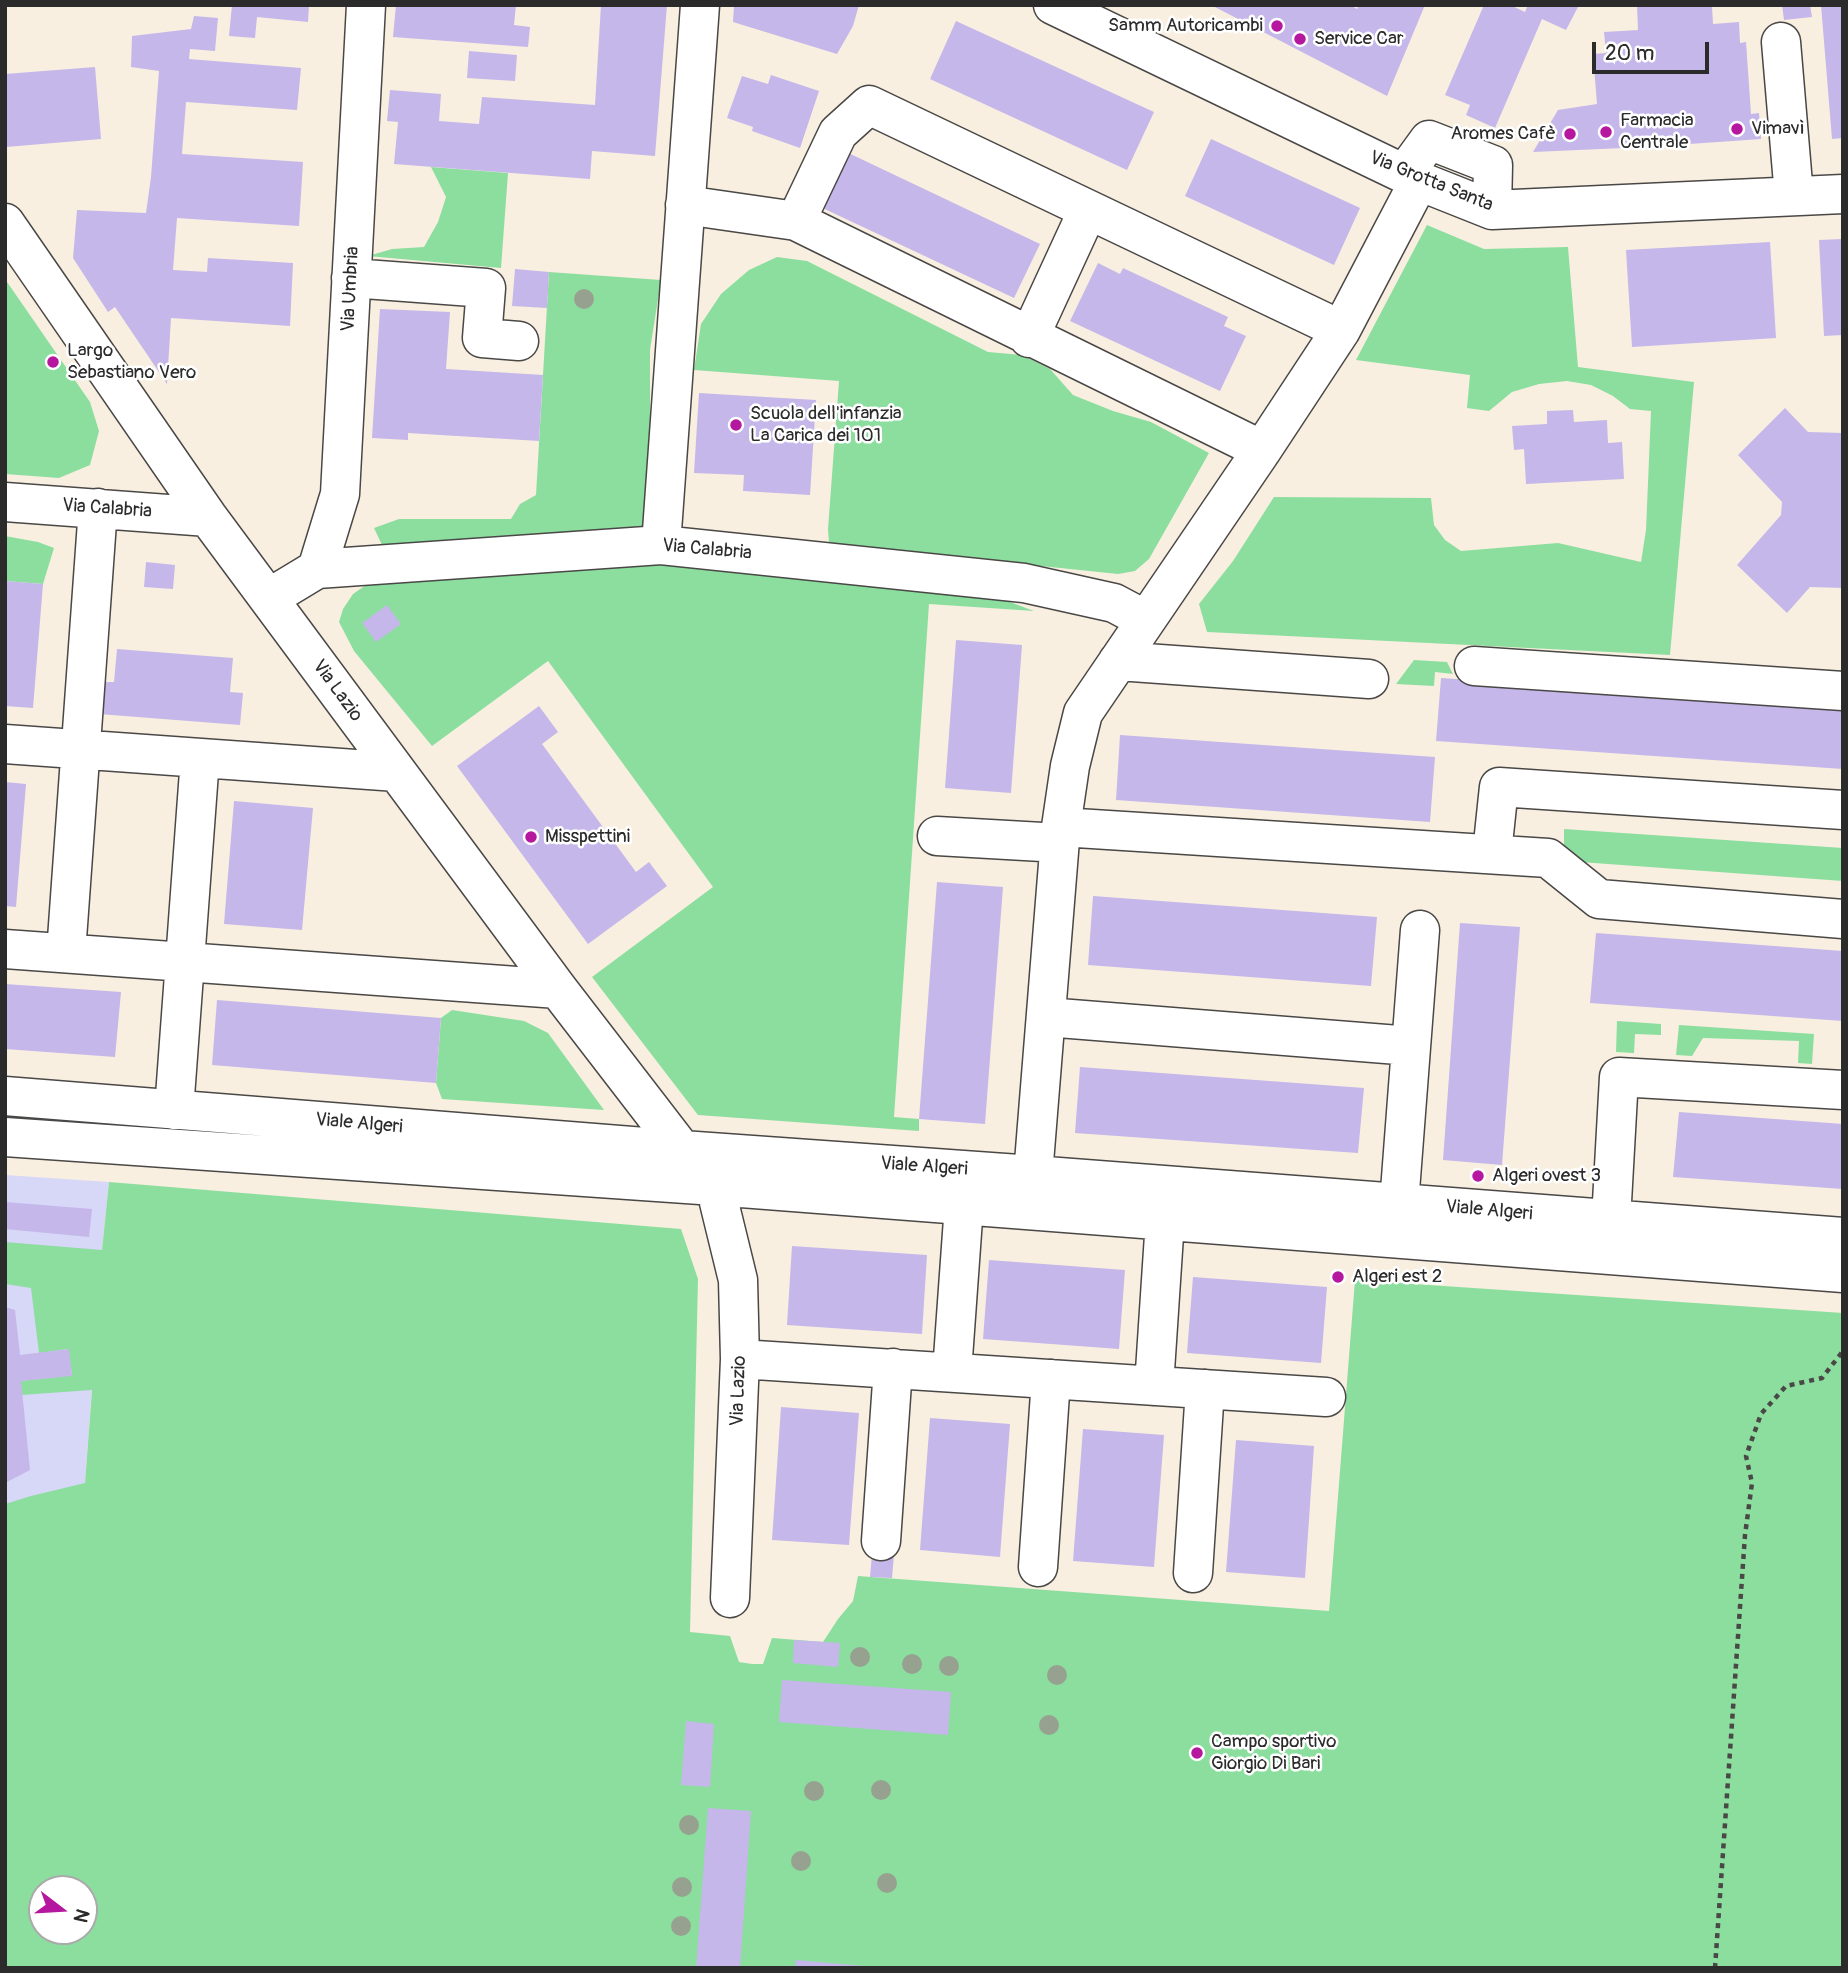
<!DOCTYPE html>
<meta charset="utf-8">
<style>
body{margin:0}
#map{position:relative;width:1848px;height:1973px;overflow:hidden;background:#f8efe0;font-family:Pangolin,sans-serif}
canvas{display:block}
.frame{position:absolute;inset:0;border:7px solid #2b2b2b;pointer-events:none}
.north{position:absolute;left:28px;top:1875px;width:70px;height:70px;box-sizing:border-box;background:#fff;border:2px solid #aaa;border-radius:50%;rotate:107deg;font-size:19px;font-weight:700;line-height:28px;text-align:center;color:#2b2b2b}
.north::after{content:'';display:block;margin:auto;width:24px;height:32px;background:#b5179e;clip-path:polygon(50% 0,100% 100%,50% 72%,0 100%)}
.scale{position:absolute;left:1592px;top:42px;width:117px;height:32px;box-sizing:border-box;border:4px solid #2b2b2b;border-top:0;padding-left:9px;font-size:21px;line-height:24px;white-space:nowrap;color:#2b2b2b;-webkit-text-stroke:5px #fff;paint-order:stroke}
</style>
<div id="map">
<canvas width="1848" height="1973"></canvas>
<div class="frame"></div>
<div class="north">N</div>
<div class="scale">20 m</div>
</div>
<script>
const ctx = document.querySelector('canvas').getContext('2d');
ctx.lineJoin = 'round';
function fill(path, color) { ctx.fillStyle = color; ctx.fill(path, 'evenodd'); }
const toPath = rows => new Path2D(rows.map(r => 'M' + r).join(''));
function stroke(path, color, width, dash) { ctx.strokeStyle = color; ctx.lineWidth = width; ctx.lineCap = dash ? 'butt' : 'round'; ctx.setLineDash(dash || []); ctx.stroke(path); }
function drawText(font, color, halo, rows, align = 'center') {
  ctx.font = font + ' Pangolin,sans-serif'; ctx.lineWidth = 5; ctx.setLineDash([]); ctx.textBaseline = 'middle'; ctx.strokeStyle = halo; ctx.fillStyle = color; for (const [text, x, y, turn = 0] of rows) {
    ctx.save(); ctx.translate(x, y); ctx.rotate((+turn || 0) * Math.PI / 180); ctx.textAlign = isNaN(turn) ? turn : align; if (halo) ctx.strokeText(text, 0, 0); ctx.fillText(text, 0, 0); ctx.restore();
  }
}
fill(toPath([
 [5,1175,109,1182,102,1250,85,1483,5,1598]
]), '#d7d7f8');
fill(toPath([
 [431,167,508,173,501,268,368,256,392,249,424,247,438,222,446,197],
 [1427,225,1484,249,1568,247,1578,367,1694,382,1670,655,1207,632,1199,604,1233,561,1274,497,1431,498,1434,525,1445,540,1461,551,1558,543,1641,562,1646,530,1651,411,1630,409,1613,396,1591,385,1567,381,1539,384,1512,392,1489,411,1467,408,1470,375,1356,360],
 [777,257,807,261,988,352,1022,355,1050,369,1073,395,1113,411,1151,422,1209,453,1149,559,1135,571,1118,574,829,544,828,529,839,381,694,370,701,324,721,294,749,270],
 [549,272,661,280,650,350,650,513,642,526,620,534,382,545,374,528,399,519,511,519,520,504,536,495],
 [5,279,90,402,99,431,90,465,59,478,5,474],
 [5,536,38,542,54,548,43,584,5,581],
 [667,564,1002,599,1034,611,929,604,894,1117,919,1119,919,1131,698,1115,592,977,713,887,548,661,432,746,354,651,339,622,343,609,353,594,366,585],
 [1414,660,1447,662,1453,674,1435,672,1434,686,1396,684],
 [1564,829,1843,848,1843,881,1580,862,1564,849],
 [452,1010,524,1021,548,1033,604,1110,442,1099,436,1083,441,1018],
 [1617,1021,1661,1024,1661,1035,1635,1034,1634,1053,1616,1052],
 [1679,1025,1814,1034,1812,1064,1798,1063,1799,1041,1703,1038,1692,1056,1676,1055],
 [109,1182,681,1229,698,1279,690,1632,730,1636,739,1662,752,1664,763,1664,772,1638,823,1642,838,1619,853,1601,858,1576,1329,1611,1355,1280,1843,1313,1843,1968,5,1968,5,1504,31,1496,85,1483,92,1390,21,1395,21,1381,72,1375,68,1349,39,1353,31,1288,5,1284,5,1242,102,1250],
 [42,1889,84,1889,84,1931,42,1931]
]), '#8cde9f');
fill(toPath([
 [232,5,309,5,308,22,257,17,255,38,229,36],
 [396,5,516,5,514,25,530,27,528,47,393,37],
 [601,5,667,5,655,156,592,151,590,179,394,164,398,122,387,121,390,90,441,94,439,121,479,124,482,97,595,105],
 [734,5,859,5,853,26,837,54,733,22],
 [1211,5,1350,5,1357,9,1359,5,1425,5,1387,96],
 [1484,5,1510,5,1525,12,1528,5,1579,5,1566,30,1542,19,1495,128,1466,115,1470,105,1445,95],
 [1637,5,1689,5,1689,7,1712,6,1713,24,1739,22,1740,43,1746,42,1751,114,1759,113,1761,139,1646,147,1533,152,1558,110,1597,104,1593,54,1606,53,1604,32,1638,30],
 [1782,5,1810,5,1812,17,1784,20],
 [1821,5,1843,5,1843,138,1832,139],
 [194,16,218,18,215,51,190,49,189,59,301,68,297,110,186,102,182,154,303,162,299,226,177,218,173,270,207,272,208,258,293,263,290,326,171,318,167,384,115,307,108,312,73,258,77,210,146,213,151,177,159,71,131,67,132,36,191,29],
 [956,21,1154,112,1127,170,930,79],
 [469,51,517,55,515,81,467,78],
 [95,67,101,139,6,147,5,74],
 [771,75,819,91,800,148,752,131,753,127,727,118,742,76,768,84],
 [1211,139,1360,208,1334,265,1185,196],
 [840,149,1040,244,1014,298,814,204],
 [1843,239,1843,335,1824,336,1819,240],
 [1770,242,1776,338,1632,347,1626,250],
 [1098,263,1120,274,1123,268,1228,317,1224,326,1246,336,1220,391,1070,321],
 [515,269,549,272,547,308,512,306],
 [380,309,450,312,446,369,543,375,539,441,408,433,408,440,372,438],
 [699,393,816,400,810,495,743,491,744,475,694,473],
 [1785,408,1808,432,1843,433,1843,588,1810,587,1787,613,1737,565,1781,515,1782,502,1738,455],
 [1573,410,1574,422,1607,420,1608,443,1622,442,1624,479,1526,484,1524,449,1514,450,1512,426,1547,424,1547,411],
 [146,562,175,565,173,589,144,587],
 [5,581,43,584,33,708,5,706],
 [387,605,401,624,376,642,362,623],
 [956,640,1022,645,1011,793,945,788],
 [117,649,233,658,230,692,243,693,240,725,99,714,102,682,114,682],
 [1441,678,1843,706,1843,769,1436,741],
 [539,706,558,732,542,744,636,872,649,862,667,886,588,944,457,766],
 [1120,735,1435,757,1430,822,1116,800],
 [5,782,26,784,16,907,5,906],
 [234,801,313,808,302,930,224,924],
 [937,882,1003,887,985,1124,919,1119],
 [1093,896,1377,917,1371,986,1088,965],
 [1460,923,1520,927,1502,1165,1443,1160],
 [1596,933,1843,951,1843,1021,1590,1003],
 [5,984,121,992,115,1057,5,1049],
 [217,1000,441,1018,436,1083,212,1065],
 [1080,1067,1364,1088,1358,1153,1075,1133],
 [1679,1112,1843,1124,1843,1189,1673,1177],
 [5,1202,92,1209,89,1237,5,1229],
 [792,1246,927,1255,922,1334,787,1325],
 [989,1260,1125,1270,1119,1349,983,1339],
 [1193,1277,1327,1287,1321,1363,1187,1353],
 [5,1307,15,1310,20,1355,69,1349,72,1376,21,1381,30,1470,5,1483],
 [781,1407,859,1413,849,1545,772,1540],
 [930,1418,1010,1424,1000,1557,920,1550],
 [1083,1429,1164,1435,1154,1567,1073,1561],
 [1236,1440,1314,1446,1305,1578,1226,1572],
 [872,1554,894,1555,892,1578,870,1577],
 [794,1640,840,1643,838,1667,793,1663],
 [782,1680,951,1692,948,1735,779,1722],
 [686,1721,714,1724,710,1787,681,1785],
 [708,1808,751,1811,740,1968,696,1968],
 [796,1960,864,1966,864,1968,795,1968]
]), '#c5b7ea');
const minor = toPath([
 [1053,5,1419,181,1492,210,1843,194],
 [1781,42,1794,196],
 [1405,173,1429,140,1493,165,1492,210],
 [685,205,796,221,1262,450],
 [796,221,838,133,869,105,1341,330],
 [5,223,208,517,558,989,682,1150],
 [351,278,486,288,482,338,519,341],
 [1029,338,1088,210],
 [5,502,208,517],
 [661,545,700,5],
 [317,569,340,494,366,5],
 [269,598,317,569,661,545,1024,583,1114,603,1146,620],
 [1118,661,1369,679],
 [1474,666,1843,691],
 [5,744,397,772],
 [1061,827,1548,858,1599,899,1843,919],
 [937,836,1060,843],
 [1492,853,1499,787,1843,810],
 [5,949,558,989],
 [66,953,98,508],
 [1046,1017,1411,1046],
 [5,1096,682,1150,1033,1175,1843,1237],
 [174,1110,200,758],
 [5,1137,715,1186,1843,1273],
 [1033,1175,1061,827,1070,766,1083,713,1262,450,1341,330,1419,181],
 [715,1186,738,1280,740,1359,730,1598],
 [1399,1204,1420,930],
 [1611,1220,1619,1077,1843,1090],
 [740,1359,1326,1397],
 [952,1372,964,1205],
 [1154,1386,1165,1220],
 [881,1541,893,1368],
 [1038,1567,1051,1379],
 [1193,1573,1205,1389]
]);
stroke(minor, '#4a4846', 41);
stroke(toPath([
 [1715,1968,1745,1535,1752,1483,1746,1456,1761,1414,1786,1386,1822,1378,1843,1351]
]), '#4a4846', 4.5, [5, 5]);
stroke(minor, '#fff', 38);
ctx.fillStyle = '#97a190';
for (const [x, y] of [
 [584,299],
 [860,1657],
 [912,1664],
 [949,1666],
 [1057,1675],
 [1049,1725],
 [881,1790],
 [814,1791],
 [689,1825],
 [801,1861],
 [887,1883],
 [682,1887],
 [681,1926]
]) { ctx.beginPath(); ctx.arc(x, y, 10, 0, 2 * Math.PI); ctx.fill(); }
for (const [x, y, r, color] of [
 [1277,26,7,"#b5179e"],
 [1300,39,7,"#b5179e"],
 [1737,129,7,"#b5179e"],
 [1606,132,7,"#b5179e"],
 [1570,134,7,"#b5179e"],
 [53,362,7,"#b5179e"],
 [736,425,7,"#b5179e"],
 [531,837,7,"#b5179e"],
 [1478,1176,7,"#b5179e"],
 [1338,1277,7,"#b5179e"],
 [1197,1753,7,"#b5179e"]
]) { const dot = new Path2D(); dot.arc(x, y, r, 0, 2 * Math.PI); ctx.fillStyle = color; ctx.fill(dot); stroke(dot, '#fff', 2.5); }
drawText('19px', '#2b2b2b', '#fff', [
 ["Samm Autoricambi",1263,26,"right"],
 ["Service Car",1314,39],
 ["Farmacia",1620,121],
 ["Centrale",1620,143],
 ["Vimavì",1751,129],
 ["Aromes Cafè",1556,134,"right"],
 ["Largo",67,351],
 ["Sebastiano Vero",67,373],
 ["Scuola dell'infanzia",750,414],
 ["La Carica dei 101",750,436],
 ["Misspettini",545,837],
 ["Algeri ovest 3",1492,1176],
 ["Algeri est 2",1352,1277],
 ["Campo sportivo",1211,1742],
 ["Giorgio Di Bari",1211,1764]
], 'left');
drawText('19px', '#2b2b2b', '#fff', [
 ["Via Grotta Santa",1431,182,22],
 ["Via Umbria",351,289,-87],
 ["Via Calabria",107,509,4],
 ["Via Calabria",707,550,5],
 ["Via Lazio",337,691,54],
 ["Viale Algeri",359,1124,5],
 ["Viale Algeri",924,1167,4],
 ["Viale Algeri",1489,1211,5],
 ["Via Lazio",739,1391,-88]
]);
</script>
